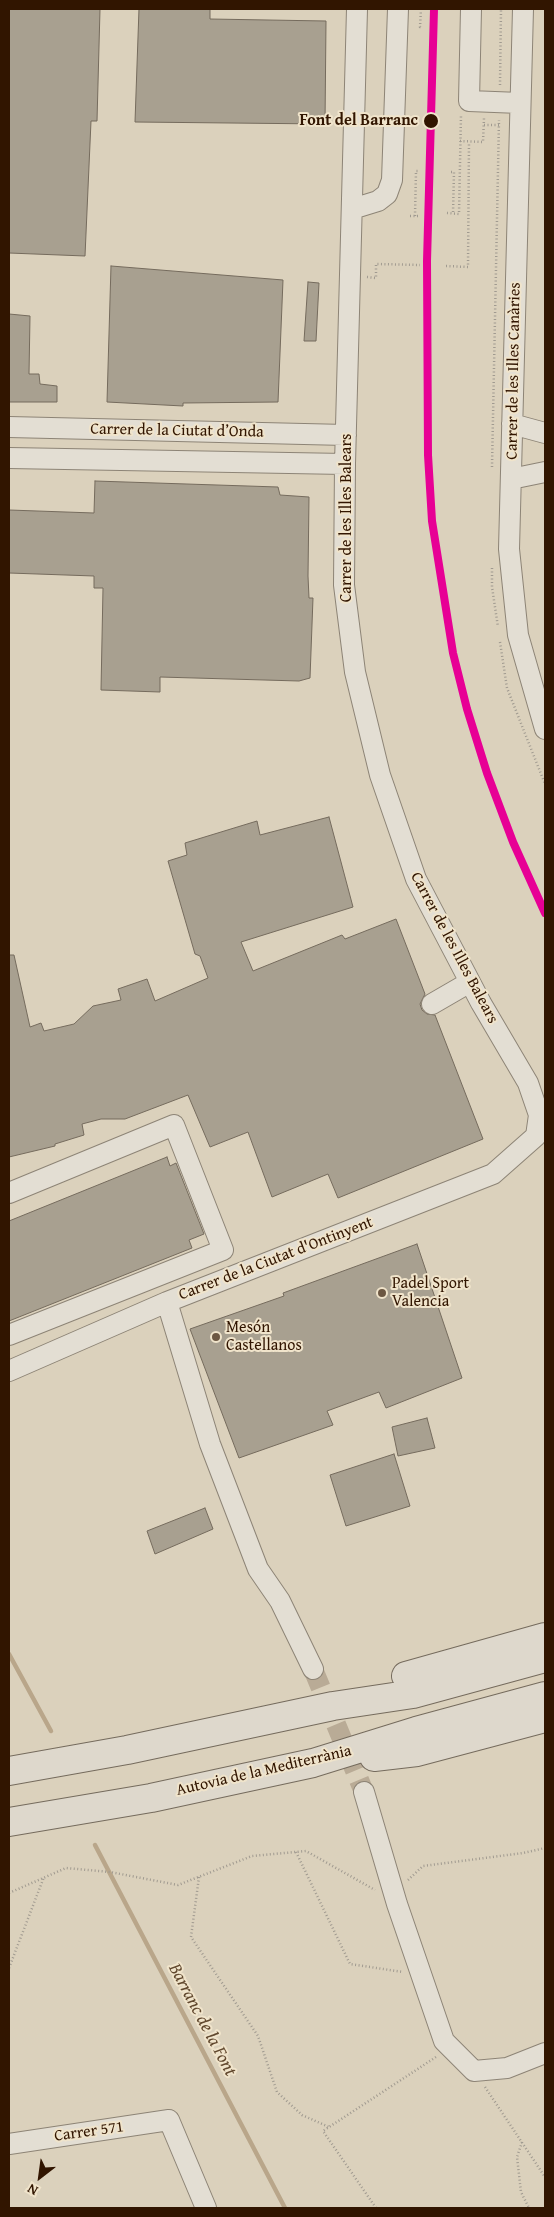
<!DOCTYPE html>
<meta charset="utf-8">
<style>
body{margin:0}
#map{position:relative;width:554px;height:2217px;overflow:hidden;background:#dbd1bc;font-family:"Gentium Book Plus",serif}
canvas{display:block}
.frame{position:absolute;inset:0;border:10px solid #311500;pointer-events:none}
.north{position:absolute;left:15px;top:2152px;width:50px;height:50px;-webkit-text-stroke:4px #f0e4cb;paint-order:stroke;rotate:210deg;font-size:14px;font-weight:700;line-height:20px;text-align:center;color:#311500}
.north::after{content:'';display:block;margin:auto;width:18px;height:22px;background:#311500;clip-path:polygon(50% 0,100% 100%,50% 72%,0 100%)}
</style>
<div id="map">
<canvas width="554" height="2217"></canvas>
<div class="frame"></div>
<div class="north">N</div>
</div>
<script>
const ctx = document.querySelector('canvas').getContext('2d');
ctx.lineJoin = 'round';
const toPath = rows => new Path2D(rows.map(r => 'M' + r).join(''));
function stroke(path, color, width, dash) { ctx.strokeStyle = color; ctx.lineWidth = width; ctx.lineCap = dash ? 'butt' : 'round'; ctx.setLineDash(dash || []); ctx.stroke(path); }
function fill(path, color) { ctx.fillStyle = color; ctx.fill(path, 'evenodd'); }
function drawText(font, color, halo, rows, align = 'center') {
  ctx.font = font + ' "Gentium Book Plus",serif'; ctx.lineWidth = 4; ctx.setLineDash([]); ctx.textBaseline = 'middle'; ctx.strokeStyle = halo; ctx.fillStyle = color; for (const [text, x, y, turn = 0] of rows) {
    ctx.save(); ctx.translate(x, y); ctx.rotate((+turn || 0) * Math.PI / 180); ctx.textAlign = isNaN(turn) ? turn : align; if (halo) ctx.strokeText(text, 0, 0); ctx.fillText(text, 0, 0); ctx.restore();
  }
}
stroke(toPath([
 [9,1654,51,1731],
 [95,1845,285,2208]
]), '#b9a68a', 4.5);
const building = toPath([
 [9,9,100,9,97,121,91,121,85,256,9,253,9,9],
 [139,9,210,9,210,19,326,21,325,124,135,122,139,9],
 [111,266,283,280,278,402,183,403,183,406,107,402,111,266],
 [308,282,319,283,316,341,304,341,308,282],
 [9,314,30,316,29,374,39,374,40,384,57,386,57,402,9,402,9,314],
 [95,481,278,487,280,495,309,497,308,576,309,598,313,598,310,678,299,681,160,677,160,692,101,690,103,588,94,588,94,576,9,573,9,510,94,513,95,481],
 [329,817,353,907,241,942,253,971,342,935,345,939,396,919,425,994,420,1004,422,1010,427,1014,435,1015,483,1139,338,1198,328,1174,272,1197,248,1132,210,1147,188,1095,125,1119,101,1119,82,1124,84,1135,55,1144,55,1146,9,1157,9,955,14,955,30,1027,41,1023,44,1031,74,1024,93,1006,121,1000,118,989,147,979,155,1001,208,978,200,956,195,954,168,861,187,855,185,843,257,821,260,835,329,817],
 [167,1157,170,1166,176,1163,204,1234,189,1240,192,1248,9,1321,9,1221,167,1157],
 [417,1244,462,1378,386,1408,379,1392,327,1411,333,1425,239,1458,190,1329,284,1296,283,1293,417,1244],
 [427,1418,435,1448,398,1456,392,1427,427,1418],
 [394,1454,410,1506,346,1526,330,1475,394,1454],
 [205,1508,213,1529,155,1554,147,1531,205,1508]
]);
fill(building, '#a8a090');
stroke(building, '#756b5d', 1);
stroke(toPath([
 [313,1669,364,1792]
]), '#b9ab96', 20, [20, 10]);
const minor = toPath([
 [471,9,469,101,520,103],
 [523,9,509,549,518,635,545,729],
 [352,209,378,201,387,194,392,180,398,9],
 [512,424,545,433],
 [9,427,346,435],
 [9,458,345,464],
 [511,479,545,472],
 [432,1004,470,982],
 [9,1193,174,1125,223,1250,9,1335],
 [167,1302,210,1444,258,1569,280,1601,313,1669],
 [9,1371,167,1302,493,1174,536,1136,539,1115,528,1083,481,1003,416,879,380,775,355,672,344,585,345,464,357,9],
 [364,1792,397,1904,444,2041,474,2071,507,2068,545,2053],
 [9,2144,169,2120,206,2208]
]);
const highway = toPath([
 [406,1676,545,1637],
 [374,1757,417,1752,545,1718],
 [9,1771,127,1750,333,1706,413,1694,545,1658],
 [9,1822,151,1798,313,1763,416,1731,545,1696]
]);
stroke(minor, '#8d8476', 22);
stroke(highway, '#756b5d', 30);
stroke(toPath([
 [421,9,420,27,422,27],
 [500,85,501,9],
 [484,125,499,125],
 [460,141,483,142,484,118],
 [451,172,454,172,453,214],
 [447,213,459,214,461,115],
 [410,216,420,216],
 [415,216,416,171,418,171],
 [446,266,468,267,469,142],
 [367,277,376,278,376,264,420,265],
 [492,467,499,120],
 [492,568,492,587,498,627],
 [500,642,507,688,545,784],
 [296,1852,350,1964,403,1972],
 [199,1877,191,1937,258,2036,277,2092,302,2115,329,2127],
 [408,1880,423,1866,523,1853,545,1848],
 [9,1893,66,1868,110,1872,178,1885,252,1856,306,1851,375,1890],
 [9,1968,44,1877],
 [485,2087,545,2177],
 [522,2142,517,2157,521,2192,529,2208],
 [376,2208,323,2131,436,2057]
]), '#a09a90', 2.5, [1, 2.5]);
stroke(minor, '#e3ded3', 20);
stroke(highway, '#ded8cc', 28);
stroke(toPath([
 [434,9,427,261,428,455,432,521,453,653,467,709,487,773,513,842,545,913]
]), '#e70095', 8);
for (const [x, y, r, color] of [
 [431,121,8,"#311500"],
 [382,1293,5,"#6c5742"],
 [216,1337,5,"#6c5742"]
]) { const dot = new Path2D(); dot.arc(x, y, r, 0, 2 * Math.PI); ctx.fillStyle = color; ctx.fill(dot); stroke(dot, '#f0e4cb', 2); }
drawText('bold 16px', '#311500', '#f0e4cb', [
 ["Font del Barranc",418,121]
], 'right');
drawText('16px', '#311500', '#f0e4cb', [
 ["Carrer de les Illes Canàries",514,371,-89],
 ["Carrer de la Ciutat d’Onda",177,431,1],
 ["Carrer de les Illes Balears",347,518,-90],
 ["Carrer de les Illes Balears",454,948,62],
 ["Carrer de la Ciutat d'Ontinyent",276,1259,-21],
 ["Autovia de la Mediterrània",264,1771,-13],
 ["Carrer 571",89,2132,-8]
]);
drawText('16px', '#311500', '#f0e4cb', [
 ["Padel Sport",392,1284],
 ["Valencia",392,1302],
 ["Mesón",226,1328],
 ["Castellanos",226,1346]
], 'left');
drawText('italic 18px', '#61482e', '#f0e4cb', [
 ["Barranc de la Font",202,2020,62]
]);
</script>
